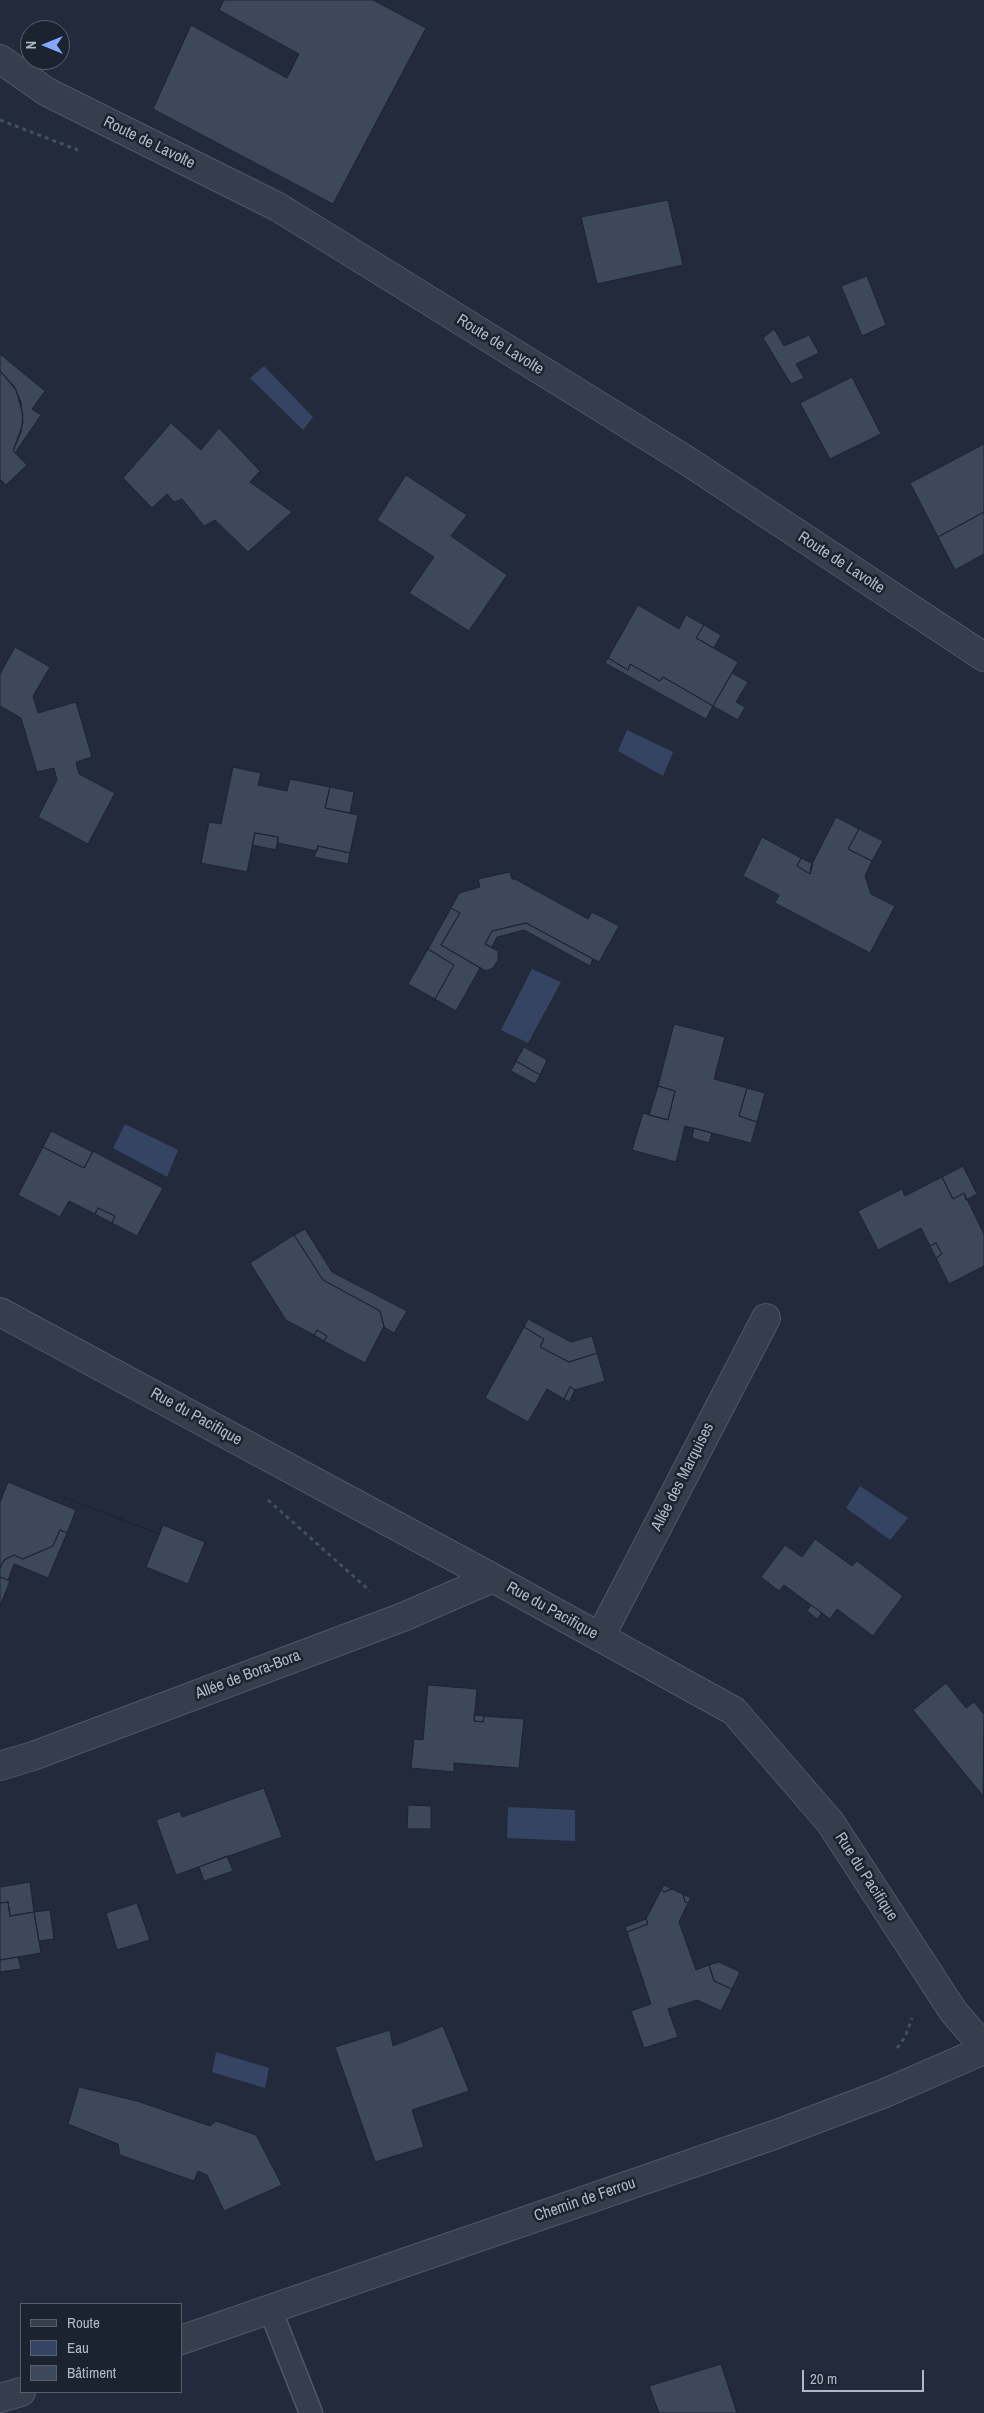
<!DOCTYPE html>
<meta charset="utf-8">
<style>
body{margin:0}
#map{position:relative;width:984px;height:2413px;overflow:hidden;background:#222a3b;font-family:"Archivo Narrow",sans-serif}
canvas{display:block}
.legend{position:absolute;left:20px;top:2303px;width:162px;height:90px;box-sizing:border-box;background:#1b2230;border:1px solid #575e6c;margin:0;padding:6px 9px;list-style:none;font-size:15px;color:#b1b7c7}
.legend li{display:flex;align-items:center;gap:10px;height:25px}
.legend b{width:25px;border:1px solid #575e6c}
.north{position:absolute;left:20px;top:20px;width:50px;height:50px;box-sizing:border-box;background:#1b2230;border:1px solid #575e6c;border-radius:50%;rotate:270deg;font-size:14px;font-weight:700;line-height:20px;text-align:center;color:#b1b7c7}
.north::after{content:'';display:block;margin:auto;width:18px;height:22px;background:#83a7fa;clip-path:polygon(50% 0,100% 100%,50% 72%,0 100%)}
.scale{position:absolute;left:802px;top:2370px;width:122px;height:22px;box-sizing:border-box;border:2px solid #b1b7c7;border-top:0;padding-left:6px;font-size:15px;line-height:18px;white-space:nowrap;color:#b1b7c7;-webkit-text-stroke:4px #1b2230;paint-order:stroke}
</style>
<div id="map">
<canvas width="984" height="2413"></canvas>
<ul class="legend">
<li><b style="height:6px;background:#363d4c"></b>Route</li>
<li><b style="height:14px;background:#354463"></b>Eau</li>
<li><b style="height:14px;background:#3e485b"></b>Bâtiment</li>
</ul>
<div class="north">N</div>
<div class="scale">20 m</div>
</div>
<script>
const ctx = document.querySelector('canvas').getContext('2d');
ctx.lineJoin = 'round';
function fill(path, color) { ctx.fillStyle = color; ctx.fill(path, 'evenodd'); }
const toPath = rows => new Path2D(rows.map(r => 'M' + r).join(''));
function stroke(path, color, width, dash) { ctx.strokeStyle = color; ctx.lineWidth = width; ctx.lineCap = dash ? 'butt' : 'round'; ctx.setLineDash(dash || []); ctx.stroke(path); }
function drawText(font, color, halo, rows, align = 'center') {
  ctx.font = font + ' "Archivo Narrow",sans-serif'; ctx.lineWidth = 5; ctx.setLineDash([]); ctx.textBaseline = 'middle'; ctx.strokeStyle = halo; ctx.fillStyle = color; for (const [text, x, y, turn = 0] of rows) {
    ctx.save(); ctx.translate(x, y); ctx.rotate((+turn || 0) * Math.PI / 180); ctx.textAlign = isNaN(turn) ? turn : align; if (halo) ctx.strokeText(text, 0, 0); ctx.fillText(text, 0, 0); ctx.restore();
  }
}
fill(toPath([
 [264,366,313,417,303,430,250,378],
 [627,730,673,752,663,776,618,751],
 [532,969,561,982,528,1043,501,1030],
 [125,1124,178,1150,167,1177,113,1148],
 [860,1486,908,1518,890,1540,846,1508],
 [508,1807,575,1810,575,1841,507,1838],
 [216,2052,269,2068,265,2088,212,2072]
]), '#354463');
const building = toPath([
 [224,0,373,0,426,28,333,204,153,109,191,25,287,78,299,54,219,10,224,0],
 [668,200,683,265,597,284,581,217,668,200],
 [867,276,886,325,862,336,841,286,867,276],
 [774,329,784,346,809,335,819,353,796,364,804,378,791,384,763,338,774,329],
 [0,354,45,391,32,409,41,415,15,453,13,451,21,432,23,415,16,390,0,371,0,354],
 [0,371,14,386,21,402,23,423,13,451,27,465,6,485,0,479,0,371],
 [852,377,881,434,830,459,800,403,852,377],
 [171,423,201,450,219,428,260,471,250,482,292,512,248,552,215,520,204,526,182,499,174,502,167,494,152,508,123,478,171,423],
 [984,444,984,512,938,537,910,483,984,444],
 [406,475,467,515,451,536,507,575,469,631,409,593,434,557,377,520,406,475],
 [984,512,984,554,955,570,938,537,984,512],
 [638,605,679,629,686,615,704,625,696,638,738,662,713,706,663,677,660,681,630,664,628,670,608,658,638,605],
 [704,625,721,635,714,648,696,638,704,625],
 [15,647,50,667,33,696,38,713,76,702,92,757,76,762,79,774,115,793,88,844,38,817,57,780,54,768,37,772,21,718,0,706,0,674,15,647],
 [608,658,628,670,630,664,660,681,663,677,713,706,706,719,605,663,608,658],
 [732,673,748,682,736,702,745,707,738,720,713,706,732,673],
 [233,767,261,773,258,785,287,791,290,779,330,787,325,808,358,815,350,853,318,846,317,851,278,843,278,837,255,833,247,872,201,863,209,822,221,824,233,767],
 [330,787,354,792,350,813,325,808,330,787],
 [836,817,859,829,848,849,872,861,865,876,871,894,895,906,870,953,775,903,779,895,743,876,762,837,801,858,797,866,810,874,811,866,836,817],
 [859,829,883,841,872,861,848,849,859,829],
 [255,833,278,837,276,850,252,845,255,833],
 [318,846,350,853,348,864,314,857,318,846],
 [801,858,813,864,810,874,797,866,801,858],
 [510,872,512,879,515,879,588,919,592,912,619,926,599,962,526,923,492,931,485,944,498,951,498,960,493,968,486,971,441,945,460,913,451,908,459,893,480,887,478,879,510,872],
 [451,908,460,913,441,945,480,968,456,1011,435,999,454,965,428,949,451,908],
 [526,923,593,959,590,966,524,930,497,937,492,947,485,944,492,931,526,923],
 [428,949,454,965,435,999,408,984,428,949],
 [674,1024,725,1037,714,1079,747,1088,739,1116,757,1122,751,1143,685,1126,676,1162,632,1150,643,1113,668,1120,675,1091,658,1086,674,1024],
 [524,1047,547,1060,540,1075,516,1061,524,1047],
 [516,1061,540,1075,535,1084,511,1071,516,1061],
 [658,1086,675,1091,668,1120,649,1115,658,1086],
 [747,1088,765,1093,757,1122,739,1116,747,1088],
 [694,1128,712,1133,709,1143,692,1138,694,1128],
 [51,1131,93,1152,84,1168,43,1147,51,1131],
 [43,1147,84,1168,93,1151,163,1188,137,1236,112,1223,115,1216,98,1208,95,1214,69,1201,60,1217,18,1195,43,1147],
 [963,1166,977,1194,966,1200,964,1193,953,1199,942,1177,963,1166],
 [942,1177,953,1199,964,1193,984,1234,984,1266,949,1284,936,1258,942,1254,936,1243,930,1246,921,1228,878,1250,858,1211,902,1189,905,1196,942,1177],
 [98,1208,115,1216,112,1223,95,1214,98,1208],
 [305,1229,332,1272,407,1311,394,1333,384,1327,380,1311,323,1280,294,1235,305,1229],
 [294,1235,323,1280,380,1311,384,1326,365,1363,324,1341,327,1336,317,1330,314,1335,286,1320,250,1263,294,1235],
 [936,1243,942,1254,936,1258,930,1246,936,1243],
 [528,1319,571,1342,592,1336,597,1353,569,1362,540,1347,544,1339,524,1327,528,1319],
 [524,1327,544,1339,540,1347,569,1362,597,1353,605,1381,575,1390,570,1387,564,1399,547,1389,528,1422,485,1398,524,1327],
 [317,1330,327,1336,324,1341,314,1335,317,1330],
 [570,1387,575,1390,569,1402,564,1399,570,1387],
 [8,1482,76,1510,67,1533,60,1530,53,1546,23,1559,14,1555,4,1560,0,1568,0,1502,8,1482],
 [65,1497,159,1534,65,1498,63,1504,65,1497],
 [163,1525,205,1542,188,1584,146,1567,163,1525],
 [60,1530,67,1533,48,1578,14,1564,8,1580,0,1577,0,1568,4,1560,14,1555,23,1559,53,1546,60,1530],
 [815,1539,852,1566,857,1561,903,1596,873,1636,837,1609,830,1619,784,1585,779,1591,761,1577,785,1545,802,1557,815,1539],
 [0,1577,10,1581,0,1606,0,1577],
 [811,1605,822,1613,817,1619,807,1611,811,1605],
 [946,1683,966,1708,974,1702,984,1714,983,1796,913,1710,946,1683],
 [428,1685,477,1689,474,1721,483,1722,484,1716,524,1719,519,1768,454,1763,454,1772,411,1768,414,1739,423,1740,428,1685],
 [474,1715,484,1716,483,1722,474,1721,474,1715],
 [264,1788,282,1837,176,1875,156,1820,180,1811,182,1817,264,1788],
 [408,1805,431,1806,431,1829,407,1829,408,1805],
 [227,1856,233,1871,204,1881,199,1867,227,1856],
 [30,1882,34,1912,10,1916,8,1902,0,1903,0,1887,30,1882],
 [664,1885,672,1889,664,1892,661,1890,664,1885],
 [672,1889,683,1894,685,1902,688,1903,679,1922,696,1970,709,1965,714,1981,732,1989,721,2011,697,2000,668,2009,678,2037,644,2048,631,2011,651,2004,627,1932,648,1924,646,1919,661,1890,664,1892,672,1889],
 [683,1894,691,1898,688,1903,685,1902,683,1894],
 [8,1902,10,1916,34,1912,41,1953,0,1960,0,1903,8,1902],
 [137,1903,150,1940,117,1950,106,1913,137,1903],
 [50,1910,54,1939,39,1941,34,1912,50,1910],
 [646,1919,648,1924,627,1932,625,1927,646,1919],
 [18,1957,21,1969,0,1972,0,1960,18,1957],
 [719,1962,740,1972,732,1989,714,1981,709,1965,719,1962],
 [443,2026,469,2091,412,2110,424,2147,375,2162,335,2047,390,2030,393,2046,443,2026],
 [79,2087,137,2101,210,2126,216,2121,256,2135,282,2185,224,2211,207,2175,198,2171,194,2181,120,2155,118,2144,68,2124,79,2087],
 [721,2364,737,2413,659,2413,649,2386,721,2364]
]);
fill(building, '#3e485b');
stroke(building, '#1d2432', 1);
const service = toPath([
 [270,2309,311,2413]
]);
const minor = toPath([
 [0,59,47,92,278,207,686,460,984,657],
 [0,1312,493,1578,734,1711,830,1822,953,2011,984,2047],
 [600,1637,766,1318],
 [0,1766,33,1756,403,1617,493,1578],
 [181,2340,774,2135,885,2093,984,2050],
 [0,2398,21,2392]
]);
stroke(service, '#515766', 25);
stroke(minor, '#515766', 30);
stroke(toPath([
 [0,120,78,150],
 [268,1500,370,1591],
 [897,2048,905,2037,912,2018]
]), '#3f5357', 3, [4, 4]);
stroke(service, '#363d4c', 22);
stroke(minor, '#363d4c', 28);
drawText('16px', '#b1b7c7', '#1b2230', [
 ["Route de Lavolte",149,143,26],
 ["Route de Lavolte",500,345,32],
 ["Route de Lavolte",841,563,33],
 ["Rue du Pacifique",196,1417,29],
 ["Allée des Marquises",683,1477,-63],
 ["Rue du Pacifique",552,1611,29],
 ["Allée de Bora-Bora",248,1675,-21],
 ["Rue du Pacifique",866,1877,57],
 ["Chemin de Ferrou",585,2200,-19]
]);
</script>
